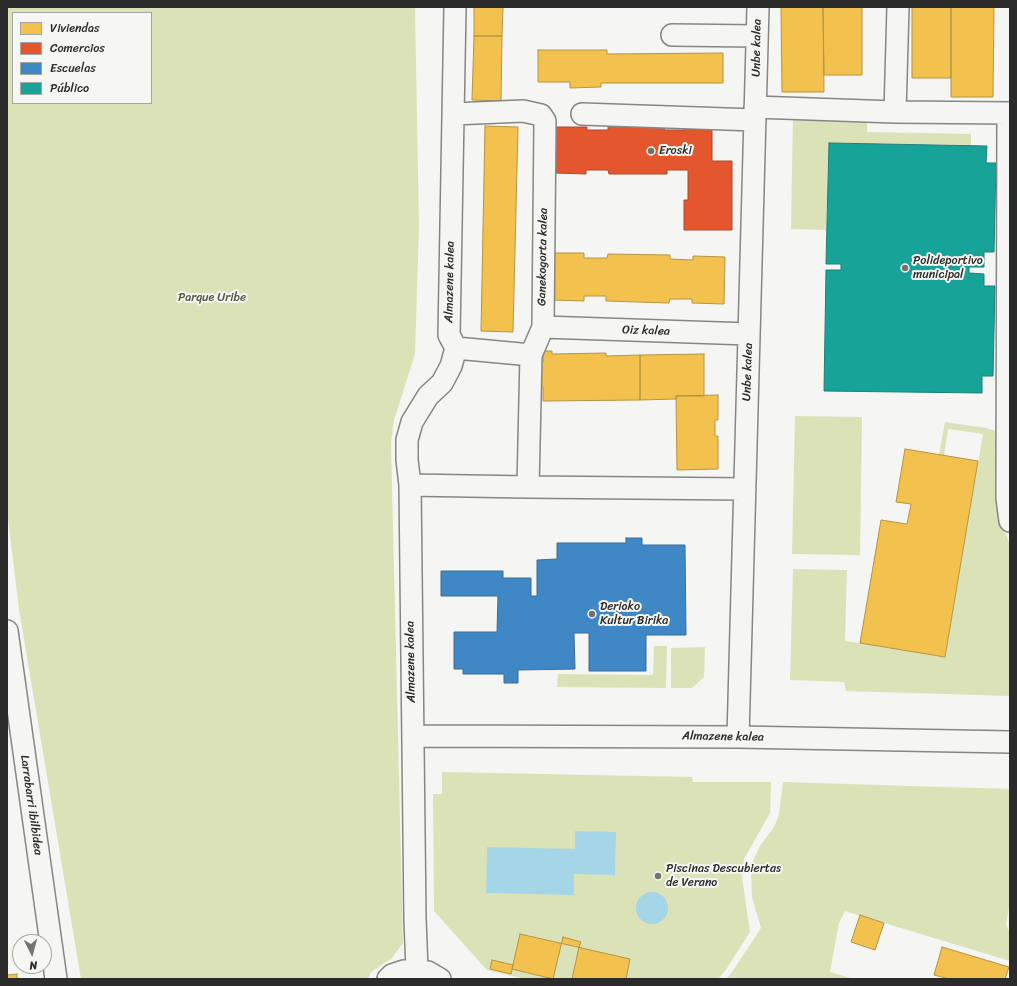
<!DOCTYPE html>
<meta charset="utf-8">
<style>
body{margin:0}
#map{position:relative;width:1017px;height:986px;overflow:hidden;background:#f5f5f3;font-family:Sriracha,sans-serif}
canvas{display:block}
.frame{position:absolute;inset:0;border:8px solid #2b2b2b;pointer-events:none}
.legend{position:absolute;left:12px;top:12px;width:140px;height:92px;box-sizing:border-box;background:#f6f6f2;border:1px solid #a5a5a2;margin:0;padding:5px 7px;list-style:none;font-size:12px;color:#2b2b2b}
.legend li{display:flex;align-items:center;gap:8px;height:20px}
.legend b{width:20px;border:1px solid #a5a5a2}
.north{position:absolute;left:12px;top:934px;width:40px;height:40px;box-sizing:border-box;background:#f6f6f2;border:1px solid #a5a5a2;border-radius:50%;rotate:174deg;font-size:11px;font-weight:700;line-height:16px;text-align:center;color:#2b2b2b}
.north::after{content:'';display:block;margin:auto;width:14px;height:18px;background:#727271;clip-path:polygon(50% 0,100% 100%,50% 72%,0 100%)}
</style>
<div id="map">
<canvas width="1017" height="986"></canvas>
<div class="frame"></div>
<ul class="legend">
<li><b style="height:11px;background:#f2c14e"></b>Viviendas</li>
<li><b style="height:11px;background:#e4572e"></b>Comercios</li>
<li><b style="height:11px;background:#3f88c5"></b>Escuelas</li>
<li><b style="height:11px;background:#17a398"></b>Público</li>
</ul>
<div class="north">N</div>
</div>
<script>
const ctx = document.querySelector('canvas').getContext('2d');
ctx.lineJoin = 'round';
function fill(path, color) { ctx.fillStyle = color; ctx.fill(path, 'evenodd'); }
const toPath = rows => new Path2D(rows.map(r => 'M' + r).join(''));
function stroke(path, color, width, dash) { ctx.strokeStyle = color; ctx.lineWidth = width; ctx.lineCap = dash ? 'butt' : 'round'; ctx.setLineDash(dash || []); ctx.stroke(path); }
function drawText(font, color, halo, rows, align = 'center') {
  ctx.font = font + ' Sriracha,sans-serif'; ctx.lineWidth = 4; ctx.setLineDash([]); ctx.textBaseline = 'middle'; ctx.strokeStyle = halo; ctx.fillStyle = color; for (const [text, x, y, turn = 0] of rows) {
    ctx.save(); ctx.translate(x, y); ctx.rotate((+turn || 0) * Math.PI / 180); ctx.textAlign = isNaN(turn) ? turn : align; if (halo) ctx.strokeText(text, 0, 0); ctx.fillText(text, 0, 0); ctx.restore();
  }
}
fill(toPath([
 [7,7,415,7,419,228,415,354,394,420,391,443,403,943,392,958,371,972,368,979,81,979,19,609,7,511],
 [13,13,151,13,151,103,13,103],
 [793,114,867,115,867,132,971,134,971,145,829,143,827,230,791,229],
 [795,416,862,417,860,555,792,554],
 [945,422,986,428,1003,433,1002,524,1010,545,1010,696,846,691,844,682,790,680,793,569,847,570,845,641,860,643,945,656,983,434,948,429,944,455,939,455],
 [654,646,667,646,666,688,557,687,558,674,653,675],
 [705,647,704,677,692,688,671,688,671,648],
 [442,772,692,777,693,782,771,782,770,813,744,859,742,877,750,932,725,971,718,979,525,979,487,970,434,911,433,794,442,794],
 [783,782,1010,789,1010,902,1006,925,1010,932,1010,961,845,911,839,923,830,972,854,979,726,979,732,972,761,928,752,897,751,870,753,861,760,846,774,827,779,815]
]), '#dbe2b8');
fill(toPath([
 [575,831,616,832,615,875,574,874,574,895,486,893,487,847,575,849],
 '636 908a16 16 0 1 1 32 0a16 16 0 1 1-32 0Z'
]), '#a4d6e7');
const homes = toPath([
 [474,7,503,7,502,36,474,36,474,7],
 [781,7,823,7,824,92,782,92,781,7],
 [823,7,862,7,862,75,824,75,823,7],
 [912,7,951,7,951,78,912,78,912,7],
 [951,7,994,7,993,97,951,97,951,7],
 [474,36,502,36,501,101,472,100,474,36],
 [538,50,607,50,607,54,723,53,723,83,601,83,601,87,570,88,570,82,538,82,538,50],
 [485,126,518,127,513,332,481,331,485,126],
 [553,253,584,253,584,258,607,258,608,254,670,255,670,259,693,260,693,256,725,257,724,304,692,303,692,299,670,299,669,303,606,301,606,296,584,296,584,301,552,300,553,253],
 [543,351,552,351,552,354,606,353,606,356,640,355,640,400,543,401,543,387,539,387,538,362,543,362,543,351],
 [704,354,704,396,676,396,676,399,640,400,640,355,704,354],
 [718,395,718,420,715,420,715,436,718,436,718,469,677,470,676,396,718,395],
 [905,449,978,461,945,657,860,643,881,520,907,524,911,504,896,502,905,449],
 [860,915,884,923,875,950,851,942,860,915],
 [520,934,630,959,626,979,553,979,512,969,520,934],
 [563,937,581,942,579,947,572,979,553,979,563,937],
 [942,947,1009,967,1005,979,949,979,934,975,942,947],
 [492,960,513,965,511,974,490,969,492,960],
 [17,974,17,979,7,979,7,975,17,974]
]);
fill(homes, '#f2c14e');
stroke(homes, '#b69444', 1);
const shops = toPath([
 [608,126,665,126,664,130,685,130,685,127,712,127,712,161,732,161,732,230,684,230,684,200,688,200,688,170,667,170,667,174,609,174,608,170,586,170,586,174,555,173,555,127,587,127,587,130,608,130,608,126]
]);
fill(shops, '#e4572e');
stroke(shops, '#ac4a2d', 1);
const schools = toPath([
 [626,538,642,538,642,545,685,545,686,635,646,635,646,671,589,671,589,633,574,633,575,669,518,670,518,683,504,683,504,674,463,674,463,669,454,669,454,632,497,632,498,596,441,596,441,571,503,571,503,578,531,578,531,596,537,596,537,560,557,559,557,543,626,543,626,538]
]);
fill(schools, '#3f88c5');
stroke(schools, '#396c97', 1);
const public = toPath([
 [829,143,987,146,986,163,996,163,994,252,984,252,984,267,969,267,969,273,984,274,984,286,995,286,993,376,982,376,982,393,824,391,826,270,841,270,841,264,826,264,829,143]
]);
fill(public, '#17a398');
stroke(public, '#1d7f77', 1);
const street = toPath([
 [898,7,895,112,1010,113],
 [672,35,757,36],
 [755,107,895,112],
 [1008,113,1007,498,1010,521],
 [453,114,523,111,541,115,545,121,543,327,531,355,528,487],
 [582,114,755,120],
 [543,327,749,334],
 [456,348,531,355],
 [410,485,528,487,744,489],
 [7,631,56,979],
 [413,736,738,737,1010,742],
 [738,737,758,7],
 [417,970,415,919,410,485,407,460,407,440,412,422,428,396,442,383,451,366,456,348,449,335,455,7],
 [388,979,392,975,404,971,417,970,428,972,440,979]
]);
stroke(street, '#868685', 24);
stroke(street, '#f5f5f3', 21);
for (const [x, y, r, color] of [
 [651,151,4,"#727271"],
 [905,268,4,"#727271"],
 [592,614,4,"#727271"],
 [658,876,4,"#727271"]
]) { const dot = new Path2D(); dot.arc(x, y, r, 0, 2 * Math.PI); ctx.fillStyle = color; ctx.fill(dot); stroke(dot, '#f6f6f2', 1.5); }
drawText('12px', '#2b2b2b', '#f6f6f2', [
 ["Unbe kalea",757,48,-89],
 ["Ganekogorta kalea",543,257,-89],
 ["Almazene kalea",450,282,-89],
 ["Oiz kalea",646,331,2],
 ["Unbe kalea",748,372,-88],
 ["Almazene kalea",411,662,-91],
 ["Almazene kalea",723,737,1],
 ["Larrabarri ibilbidea",31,805,82]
]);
drawText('12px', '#2b2b2b', '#f6f6f2', [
 ["Eroski",659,151],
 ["Polideportivo",913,261],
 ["municipal",913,275],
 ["Derioko",600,607],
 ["Kultur Birika",600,621],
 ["Piscinas Descubiertas",666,869],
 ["de Verano",666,883]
], 'left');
drawText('12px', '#525542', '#f6f6f2', [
 ["Parque Uribe",212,298]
]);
</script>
